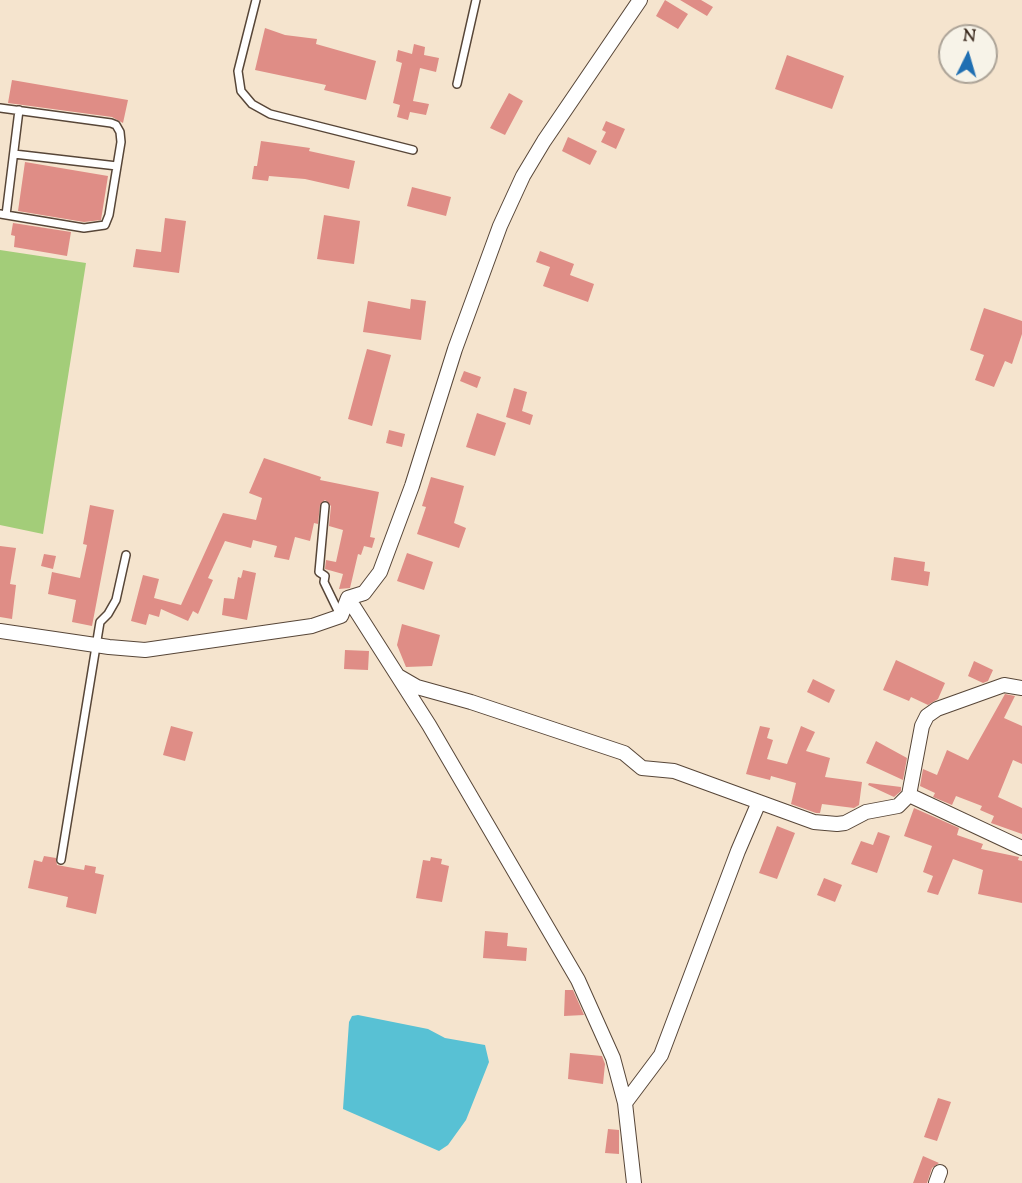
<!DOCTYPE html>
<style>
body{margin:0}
#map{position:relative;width:1022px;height:1183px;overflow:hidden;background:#f5e4ce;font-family:"Sorts Mill Goudy",serif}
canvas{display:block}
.north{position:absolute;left:938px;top:24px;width:60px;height:60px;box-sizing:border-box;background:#f7f3e8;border:2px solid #aca397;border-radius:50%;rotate:5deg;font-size:16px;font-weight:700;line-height:24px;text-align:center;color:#3b2a1e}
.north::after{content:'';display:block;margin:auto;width:21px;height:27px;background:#1f6fb2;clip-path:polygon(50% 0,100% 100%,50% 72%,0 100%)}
</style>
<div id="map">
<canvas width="1022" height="1183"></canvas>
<div class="north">N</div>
</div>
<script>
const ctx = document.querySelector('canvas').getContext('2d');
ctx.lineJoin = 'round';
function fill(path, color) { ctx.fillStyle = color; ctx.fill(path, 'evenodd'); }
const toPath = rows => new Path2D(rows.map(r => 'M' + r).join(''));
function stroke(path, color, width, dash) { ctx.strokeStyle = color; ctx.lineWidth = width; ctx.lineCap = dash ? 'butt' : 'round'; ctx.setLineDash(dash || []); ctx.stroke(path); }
fill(toPath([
 [0,250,86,263,43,534,0,525]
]), '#a3cd79');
fill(toPath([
 [358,1015,428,1029,445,1038,485,1045,489,1062,466,1120,448,1145,439,1151,343,1109,349,1022,352,1016]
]), '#58c1d4');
fill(toPath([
 [665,0,688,14,678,29,656,16],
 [680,0,701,0,713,7,707,16],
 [265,28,285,35,317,39,316,44,376,61,366,100,324,90,326,85,255,70],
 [414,44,425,47,424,55,439,58,436,72,420,68,413,101,429,104,426,115,410,112,408,120,397,117,400,105,393,103,402,63,396,61,398,50,412,54],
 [787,55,844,76,832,109,775,89],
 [12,80,128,100,123,123,112,117,8,103],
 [509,93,523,101,505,135,490,128],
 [606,121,625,129,616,149,601,142,606,132,602,130],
 [568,137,597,151,590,165,562,151],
 [261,141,310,148,309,151,355,161,349,189,305,179,269,176,268,181,252,179,254,166,257,166],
 [25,162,108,176,101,220,84,222,18,211],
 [412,187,451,197,446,216,407,206],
 [324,215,360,221,354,264,317,259],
 [165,218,186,221,179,273,133,267,136,249,161,252],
 [13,223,71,232,67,256,14,247,15,236,11,235],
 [540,251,574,264,570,275,594,284,588,302,543,286,550,267,536,262],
 [411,299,426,301,421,340,363,332,368,301,410,309],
 [984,308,1022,321,1022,334,1012,364,1005,361,994,387,975,380,984,355,970,350],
 [367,349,391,355,372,426,348,419],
 [464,371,481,377,477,388,460,381],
 [514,388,527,392,522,411,533,415,530,425,506,417],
 [477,413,506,423,495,456,466,447],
 [389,430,405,434,402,447,386,443],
 [264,458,321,477,320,480,379,492,370,537,375,538,372,548,364,546,361,555,358,554,350,588,339,589,343,574,325,569,326,560,336,562,343,530,329,526,331,506,325,500,320,505,318,524,314,523,310,541,295,537,289,560,274,557,277,546,253,540,251,548,225,541,208,578,213,580,198,614,193,611,188,621,161,609,159,617,149,614,146,625,131,621,143,575,159,579,154,598,181,605,223,513,256,520,262,498,249,493],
 [431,477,464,486,454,523,466,528,459,548,417,534,426,507,422,506],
 [90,505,114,510,92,626,72,622,76,600,48,594,52,572,80,578,87,545,83,544],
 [0,546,16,548,10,584,16,585,12,619,0,617],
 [407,553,433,562,424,590,397,581],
 [44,554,56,556,53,569,41,566],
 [894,557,925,562,924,571,930,572,928,586,891,580],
 [243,570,256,573,247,620,222,615,224,598,234,599,238,577,241,578],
 [402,624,440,635,432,666,406,667,397,645],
 [345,650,369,651,368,670,344,669],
 [896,660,945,683,938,699,928,705,911,697,909,701,883,690],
 [974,661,993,670,988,681,983,683,968,676],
 [813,679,835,690,829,703,807,692],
 [1005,694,1015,696,1004,718,1022,726,1022,764,1013,760,998,797,1022,808,1022,834,991,823,994,816,980,810,982,806,956,796,952,805,933,797,935,793,920,786,923,769,937,775,947,750,968,760],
 [171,726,193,732,185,761,163,755],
 [760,726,770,728,767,738,773,740,767,759,787,764,801,726,815,732,806,751,830,758,825,777,862,782,859,805,854,808,822,804,820,813,816,813,791,804,796,783,771,776,770,780,746,774],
 [876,741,907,758,903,780,866,763],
 [869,783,901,787,901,791,894,797,868,785],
 [914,808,959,828,957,835,983,844,981,849,1019,857,1018,860,1022,861,1022,903,978,894,983,870,953,859,938,895,927,892,933,876,923,872,932,846,904,836],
 [777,826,795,833,777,879,759,873],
 [878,832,890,836,877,873,851,864,861,841,873,845],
 [44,856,56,858,57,865,84,870,85,865,96,867,95,873,104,875,96,914,66,907,68,897,28,888,34,860,42,862],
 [431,857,442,859,441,864,449,866,442,902,416,898,423,860,430,861],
 [824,878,842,885,835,902,817,895],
 [485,931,508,933,507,946,527,948,526,961,483,958],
 [565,990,573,990,584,1015,564,1016],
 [570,1053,602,1056,605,1064,603,1084,568,1079],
 [938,1098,951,1102,937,1141,924,1137],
 [608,1129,619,1130,619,1154,605,1153],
 [923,1156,939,1163,932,1168,927,1183,913,1183]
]), '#df8d86');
const service = toPath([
 [256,0,238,71,241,91,252,104,270,114,413,150],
 [457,84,476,0],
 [0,108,111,123,116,125,120,132,121,142,109,215,105,225,84,228,0,214],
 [14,154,117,166],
 [6,215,19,110],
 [325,506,319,572,325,576,324,582,340,615],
 [61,860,100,622,108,614,116,600,126,555]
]);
const minor = toPath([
 [348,598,429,725,578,980,613,1058,625,1103,634,1183],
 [0,631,109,647,145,650,312,626,341,616,348,598,364,593,380,572,412,486,455,349,500,226,523,176,544,141,640,0],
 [398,676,417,687,471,702,624,753,642,768,674,771,814,822,837,824,845,823,866,812,898,806,909,795,922,726,927,716,937,709,1004,685,1022,688],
 [909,795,1022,848],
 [625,1103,661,1055,738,851,759,802],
 [936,1183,940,1172]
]);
stroke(service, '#574638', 10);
stroke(minor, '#574638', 16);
stroke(service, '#fff', 7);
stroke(minor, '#fff', 14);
</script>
